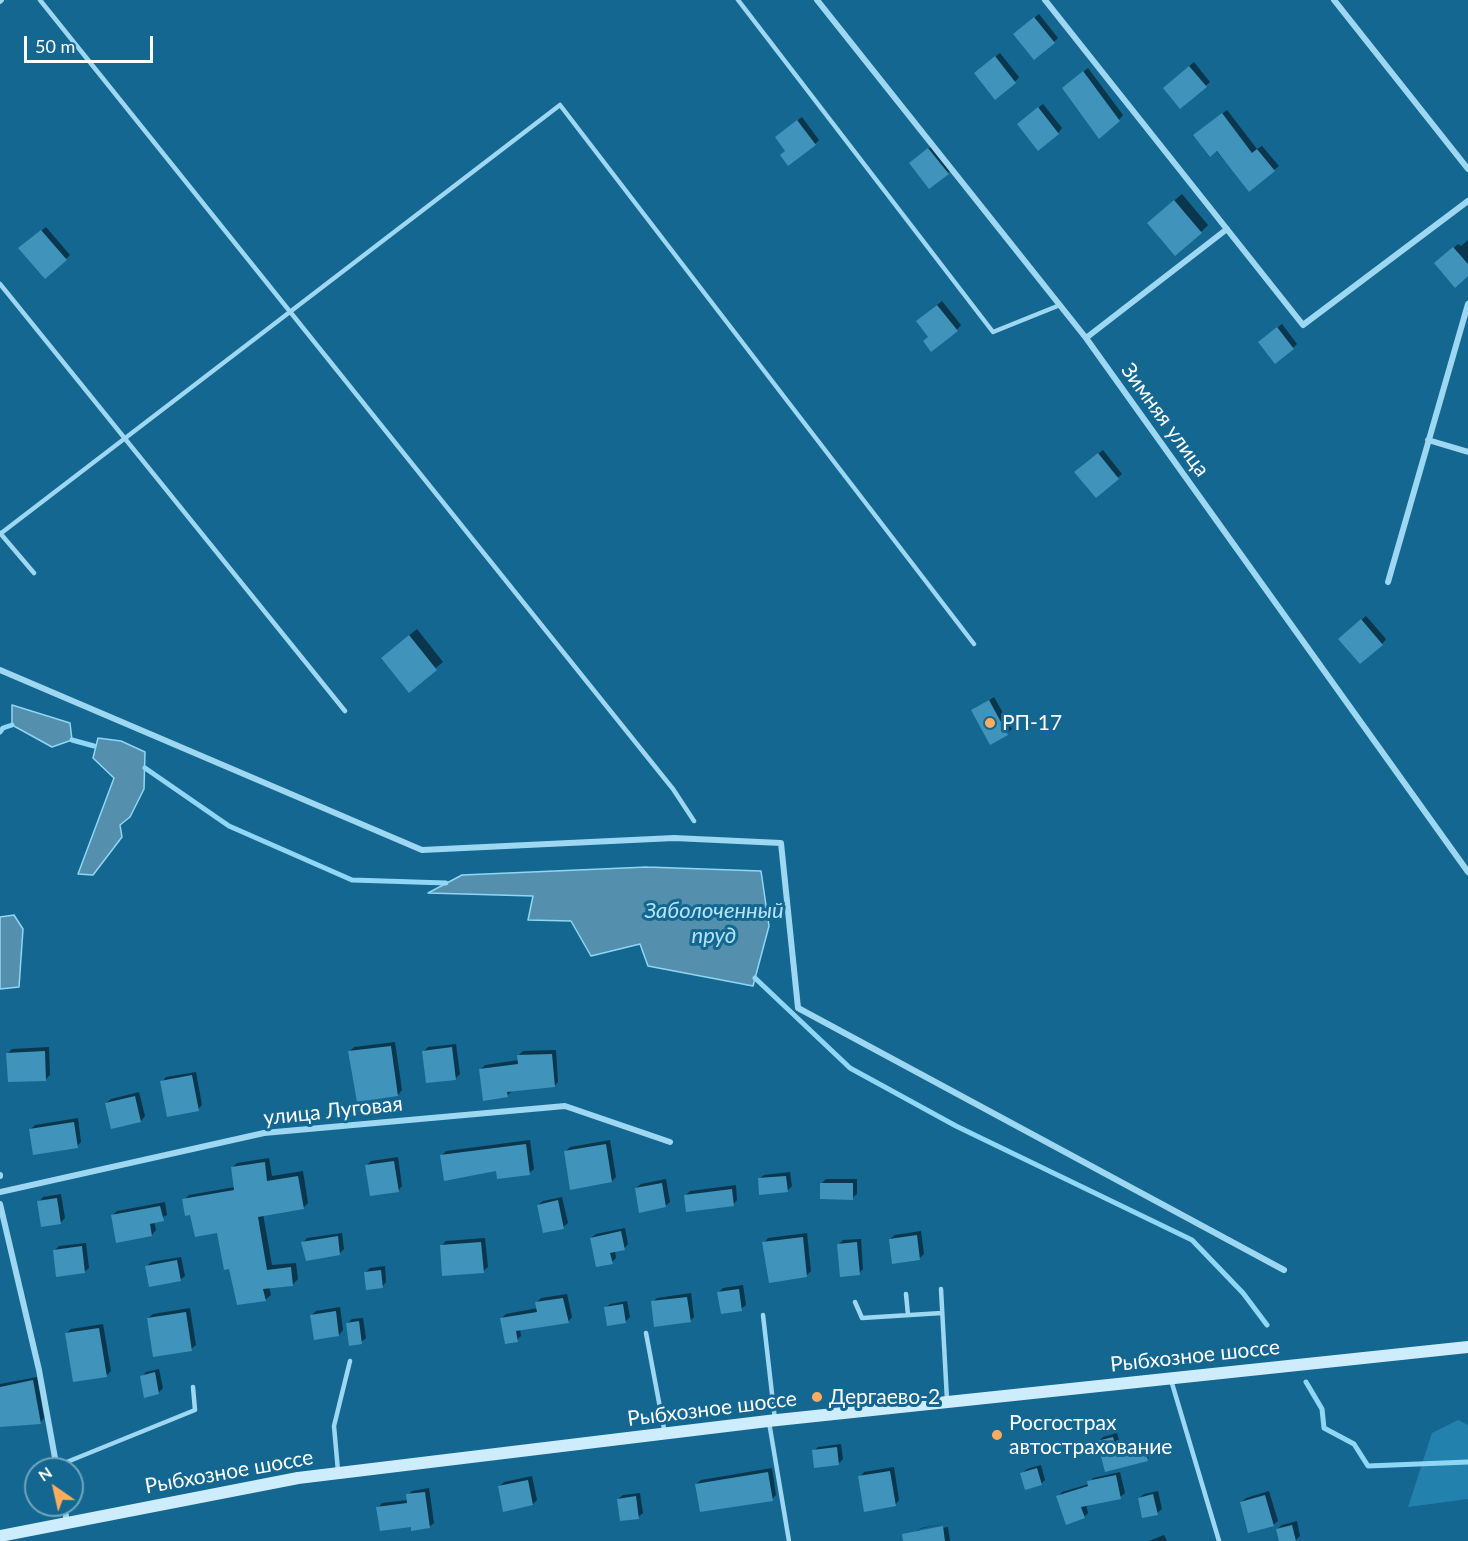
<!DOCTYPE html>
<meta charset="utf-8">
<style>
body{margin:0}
#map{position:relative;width:1468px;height:1541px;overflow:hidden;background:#136790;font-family:Lato,sans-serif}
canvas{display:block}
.north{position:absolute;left:24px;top:1457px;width:60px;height:60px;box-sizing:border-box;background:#136790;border:2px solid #71a4bc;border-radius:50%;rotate:326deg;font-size:16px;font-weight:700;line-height:24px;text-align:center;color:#fff}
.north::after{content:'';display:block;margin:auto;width:21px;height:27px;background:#ffac5f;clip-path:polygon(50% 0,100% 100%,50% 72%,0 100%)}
.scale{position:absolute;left:24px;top:36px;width:129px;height:27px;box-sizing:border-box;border:3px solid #fff;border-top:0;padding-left:8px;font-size:18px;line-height:21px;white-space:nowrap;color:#fff;-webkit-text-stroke:4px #136790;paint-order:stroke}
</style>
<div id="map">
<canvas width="1468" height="1541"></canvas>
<div class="north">N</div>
<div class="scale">50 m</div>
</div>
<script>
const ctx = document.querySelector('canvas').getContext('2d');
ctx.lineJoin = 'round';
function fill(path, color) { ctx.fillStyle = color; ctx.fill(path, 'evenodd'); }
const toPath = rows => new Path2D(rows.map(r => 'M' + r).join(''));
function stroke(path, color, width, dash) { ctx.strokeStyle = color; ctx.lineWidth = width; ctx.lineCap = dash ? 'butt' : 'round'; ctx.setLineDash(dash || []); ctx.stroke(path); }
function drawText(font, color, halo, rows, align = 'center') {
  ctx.font = font + ' Lato,sans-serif'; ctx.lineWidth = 6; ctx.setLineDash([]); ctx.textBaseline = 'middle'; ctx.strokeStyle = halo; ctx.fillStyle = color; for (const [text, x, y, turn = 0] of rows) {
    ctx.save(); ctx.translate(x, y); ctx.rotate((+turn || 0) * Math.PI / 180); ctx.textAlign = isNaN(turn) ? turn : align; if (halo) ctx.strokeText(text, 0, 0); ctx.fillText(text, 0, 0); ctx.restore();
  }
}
fill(toPath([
 [1458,1420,1468,1425,1468,1499,1408,1507,1432,1433]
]), '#2281ad');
const water = toPath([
 [12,705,70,723,72,740,52,747,12,725,12,705],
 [98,738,121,741,145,752,144,789,130,817,120,825,122,837,93,875,78,874,114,778,93,758,98,738],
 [647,867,761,871,769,926,753,986,648,966,640,944,591,956,571,921,528,920,533,896,428,893,462,875,647,867],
 [14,915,23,929,19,987,0,989,0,917,14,915]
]);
fill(water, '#5490ad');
stroke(water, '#90d6f5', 1.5);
fill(toPath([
 [1039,14,1058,38,1054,42,1019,30],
 [1000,53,1019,77,1015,82,980,69],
 [1194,62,1210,82,1181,107,1169,84],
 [1088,68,1123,115,1119,120,1068,84],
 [1043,104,1062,128,1058,133,1023,120],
 [1227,110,1257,149,1262,146,1279,166,1250,190,1199,131],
 [802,117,819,140,815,144,787,150,781,133],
 [933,145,952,169,948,173,915,159],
 [1182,194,1208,225,1201,232,1156,216],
 [46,227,70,255,66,259,25,244],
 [1468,240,1468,274,1441,259,1458,244,1461,246],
 [942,301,961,325,957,330,930,337,922,317],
 [1282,324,1297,344,1293,348,1264,338],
 [1103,450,1122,474,1096,496,1080,468],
 [1366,616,1386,639,1382,644,1345,634],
 [417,629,443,662,409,690,390,651],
 [994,697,1012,729,991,743,973,711],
 [395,1042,402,1090,398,1095,349,1052,354,1047],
 [456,1044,460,1074,456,1078,423,1052,428,1047],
 [49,1047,50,1075,46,1079,8,1053,12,1049],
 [556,1050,558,1082,554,1086,512,1091,507,1096,481,1069,485,1065,519,1060,519,1055,523,1051],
 [196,1072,202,1105,198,1109,162,1082,166,1077],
 [139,1092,145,1116,141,1121,106,1103,111,1099],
 [78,1118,81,1142,77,1146,31,1129,35,1125],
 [530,1140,534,1169,529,1173,441,1156,446,1151],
 [610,1140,616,1177,612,1181,566,1151,570,1147],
 [398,1157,402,1186,398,1191,367,1165,371,1161],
 [269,1158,272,1176,303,1171,308,1203,303,1208,263,1214,272,1265,296,1263,298,1279,292,1285,269,1287,271,1295,265,1300,231,1267,218,1231,191,1213,184,1200,189,1195,235,1187,232,1168,237,1163],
 [790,1172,792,1186,787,1191,759,1179,764,1175],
 [666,1179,670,1202,665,1206,636,1188,641,1184],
 [826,1179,857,1179,857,1194,852,1198,822,1183],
 [736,1185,737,1200,733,1205,686,1195,690,1191],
 [61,1194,65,1218,60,1223,39,1202,43,1197],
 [562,1197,568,1223,563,1227,538,1205,543,1201],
 [165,1202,167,1215,154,1221,156,1230,152,1235,113,1215,117,1211],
 [625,1228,628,1244,624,1249,615,1251,616,1258,612,1262,591,1238,596,1234],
 [921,1231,924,1254,920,1258,890,1239,895,1235],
 [342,1233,344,1249,340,1253,303,1243,307,1238],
 [807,1233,811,1271,807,1275,764,1243,768,1238],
 [485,1238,488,1267,483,1271,441,1246,446,1241],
 [861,1239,863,1269,859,1273,839,1244,843,1240],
 [86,1243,89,1268,84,1272,54,1251,59,1246],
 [181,1257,185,1276,180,1280,147,1266,151,1262],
 [385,1266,386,1282,382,1287,366,1272,370,1268],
 [743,1285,746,1305,741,1309,719,1292,723,1288],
 [691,1293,694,1317,690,1321,653,1302,657,1298],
 [567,1294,572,1317,568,1322,520,1329,521,1336,517,1340,502,1318,506,1314,538,1308,537,1302,541,1298],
 [627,1301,630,1317,625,1322,605,1308,610,1304],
 [340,1307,343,1330,339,1335,312,1315,316,1311],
 [190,1308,196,1345,191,1349,148,1318,153,1314],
 [363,1318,366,1338,361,1342,347,1324,352,1319],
 [103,1324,111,1371,107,1375,66,1334,71,1329],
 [159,1369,163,1388,158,1393,142,1377,146,1372],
 [37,1377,44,1418,40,1423,0,1426,0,1384],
 [1117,1433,1121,1447,1147,1440,1151,1455,1147,1459,1106,1470,1098,1442,1103,1437],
 [841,1444,843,1459,838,1464,814,1451,818,1447],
 [1041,1465,1045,1480,1041,1484,1022,1473,1027,1469],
 [894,1467,899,1500,895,1505,860,1477,864,1472],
 [772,1468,776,1495,772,1499,696,1484,701,1480],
 [1120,1472,1125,1493,1120,1497,1086,1505,1088,1513,1084,1517,1058,1497,1062,1492,1089,1484,1093,1478],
 [532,1476,537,1500,533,1504,499,1487,504,1482],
 [429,1488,434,1523,429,1527,412,1525,378,1508,382,1503,408,1500,408,1495,412,1491],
 [1158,1491,1162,1509,1157,1513,1139,1498,1144,1494],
 [1269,1491,1278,1521,1273,1525,1241,1502,1246,1498],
 [640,1493,643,1513,638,1517,618,1499,623,1495],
 [1297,1521,1300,1536,1295,1541,1280,1541,1277,1529,1282,1525],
 [947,1523,919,1529,919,1532,948,1527,950,1541,918,1541,916,1532,921,1528],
 [1164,1535,1167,1541,1149,1541]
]), '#0007');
stroke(toPath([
 [0,732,3,728,12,725],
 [72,740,94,746],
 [145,768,229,826,352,880,446,883],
 [755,978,850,1068,956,1126,1192,1240,1243,1293,1267,1325],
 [1306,1382,1322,1409,1324,1428,1354,1444,1368,1466,1468,1462]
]), '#90d6f5', 5);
fill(toPath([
 [1034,17,1055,43,1034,60,1013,34],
 [995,56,1016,83,995,100,974,73],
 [1189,66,1207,87,1180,109,1163,88],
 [1083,71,1120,121,1099,139,1062,88],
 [1038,107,1059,134,1038,151,1017,124],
 [1222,113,1252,153,1257,149,1275,171,1249,192,1217,151,1210,157,1193,135],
 [797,120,816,145,788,166,780,155,785,151,775,137],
 [928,148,949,174,929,189,909,163],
 [1174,200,1202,233,1175,256,1147,223],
 [41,230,67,260,45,279,18,248],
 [1453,247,1468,264,1468,276,1455,288,1434,263],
 [937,305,958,331,931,352,923,341,928,337,916,321],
 [1277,327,1294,349,1275,364,1258,342],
 [1098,453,1119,479,1096,498,1074,472],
 [1361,619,1383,645,1360,664,1338,639],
 [409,635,437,670,409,693,381,658],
 [989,700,1008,735,990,745,971,710],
 [391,1046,398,1096,357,1102,348,1051],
 [452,1047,456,1080,426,1083,422,1051],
 [45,1051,46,1081,8,1082,6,1053],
 [552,1054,555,1087,507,1092,508,1097,483,1101,479,1069,518,1064,517,1055],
 [192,1075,199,1111,167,1117,160,1081],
 [135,1096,141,1122,111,1129,105,1103],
 [74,1122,78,1148,33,1155,29,1129],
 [526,1144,530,1175,497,1179,496,1171,444,1181,440,1155],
 [606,1144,612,1182,570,1190,564,1151],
 [394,1161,399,1192,370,1196,365,1165],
 [265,1162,267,1181,298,1176,304,1209,258,1217,267,1270,291,1267,293,1286,263,1289,266,1301,237,1305,229,1269,224,1270,217,1233,195,1237,190,1215,185,1216,182,1199,234,1190,231,1167],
 [786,1176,788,1192,759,1195,758,1178],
 [662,1183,666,1207,639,1213,635,1188],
 [820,1183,853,1183,853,1200,820,1199],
 [732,1189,734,1206,686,1212,684,1195],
 [57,1198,61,1224,41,1227,37,1201],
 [558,1200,564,1229,543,1233,537,1205],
 [160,1206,164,1221,150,1224,152,1236,116,1243,111,1215],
 [621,1231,625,1250,610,1253,613,1264,596,1267,590,1238],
 [917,1235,920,1260,892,1264,889,1239],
 [338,1236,340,1255,306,1261,301,1242],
 [803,1237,807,1277,769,1283,762,1242],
 [481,1242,484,1273,442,1276,440,1245],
 [857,1242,860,1275,840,1277,837,1244],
 [82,1246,85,1273,56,1277,53,1250],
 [177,1260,181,1281,149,1287,145,1266],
 [381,1270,383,1288,366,1290,364,1272],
 [739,1289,742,1311,721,1314,717,1292],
 [687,1297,691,1322,654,1327,651,1301],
 [563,1298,569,1323,516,1331,518,1342,505,1344,500,1318,537,1312,535,1302],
 [623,1304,626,1323,607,1326,604,1307],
 [336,1311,339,1336,314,1340,310,1315],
 [186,1312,192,1351,153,1357,147,1318],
 [359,1321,362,1344,349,1346,346,1323],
 [99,1328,107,1377,73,1382,65,1333],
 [155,1372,159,1394,144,1398,140,1376],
 [33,1380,41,1424,0,1427,0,1387],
 [1113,1437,1117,1451,1143,1443,1148,1461,1105,1472,1097,1441],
 [837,1447,839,1465,814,1468,812,1450],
 [1037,1468,1042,1485,1025,1490,1020,1473],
 [890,1471,896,1506,864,1512,858,1476],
 [768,1472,773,1501,700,1512,695,1484],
 [1116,1475,1121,1499,1081,1507,1085,1518,1066,1525,1056,1496,1088,1486,1087,1481],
 [528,1480,533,1505,503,1512,498,1486],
 [425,1492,430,1528,411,1531,411,1527,380,1531,376,1507,407,1503,406,1494],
 [1153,1494,1158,1515,1142,1518,1138,1498],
 [1265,1495,1274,1526,1248,1533,1240,1502],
 [636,1496,639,1519,620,1521,617,1499],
 [1292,1525,1296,1541,1279,1541,1276,1529],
 [943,1526,945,1541,903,1541,902,1534]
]), '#4093bb');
stroke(toPath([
 [40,0,673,789,694,821],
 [738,0,993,332,1060,305],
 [0,284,345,711],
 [0,533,34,573],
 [0,534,560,105,974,644],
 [941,1289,947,1400],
 [906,1294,908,1315],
 [855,1302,862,1318,942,1313],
 [763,1315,775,1420],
 [646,1333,664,1429],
 [1171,1380,1219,1541],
 [769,1422,789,1541],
 [57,1466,195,1410,193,1387],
 [338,1471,334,1426,350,1361]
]), '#9ed7f2', 4.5);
stroke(toPath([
 [817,0,1086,338,1468,872],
 [1045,0,1303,325,1468,201],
 [1334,0,1468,169],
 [0,1,1,0],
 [1086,338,1227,229],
 [1428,440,1468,452],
 [1388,582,1468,304],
 [0,670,422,850,674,838,781,843,798,1008,1284,1270],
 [0,1175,0,1176],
 [0,1192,264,1133,565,1106,670,1142],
 [0,1204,39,1370,57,1469],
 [64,1505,67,1522]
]), '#9ed7f2', 6);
stroke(toPath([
 [0,1536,298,1478,768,1421,1468,1347]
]), '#cdecfc', 12);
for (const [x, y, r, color] of [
 [990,723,6,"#ffac5f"],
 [817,1397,6,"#ffac5f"],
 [997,1435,6,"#ffac5f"]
]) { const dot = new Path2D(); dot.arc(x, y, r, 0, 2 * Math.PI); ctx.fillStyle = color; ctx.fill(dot); stroke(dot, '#136790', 2); }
drawText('21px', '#fff', '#136790', [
 ["Зимняя улица",1165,420,54],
 ["улица Луговая",333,1111,-6],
 ["Рыбхозное шоссе",1195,1356,-6],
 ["Рыбхозное шоссе",712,1409,-7],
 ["Рыбхозное шоссе",229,1472,-10]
]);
drawText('21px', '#fff', '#136790', [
 ["РП-17",1002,723],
 ["Дергаево-2",829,1397],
 ["Росгострах",1009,1423],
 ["автострахование",1009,1447]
], 'left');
drawText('italic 22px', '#b2e3fa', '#136790', [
 ["Заболоченный",714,911],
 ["пруд",714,936]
]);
</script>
